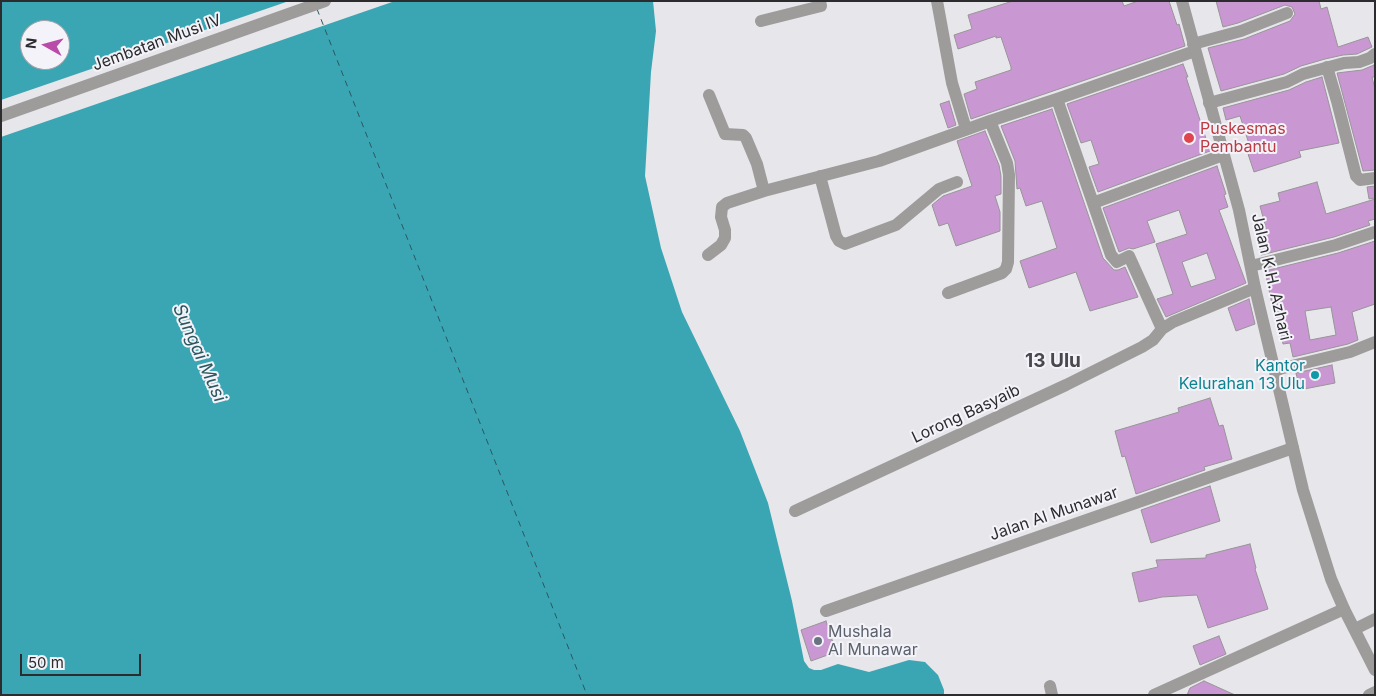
<!DOCTYPE html>
<style>
body{margin:0}
#map{position:relative;width:1376px;height:696px;overflow:hidden;background:#e6e6eb;font-family:Inter,sans-serif}
canvas{display:block}
.frame{position:absolute;inset:0;border:2px solid #2c2c2e;pointer-events:none}
.north{position:absolute;left:20px;top:20px;width:50px;height:50px;box-sizing:border-box;background:#f3f3f9;border:1px solid #a3a3a8;border-radius:50%;rotate:277deg;font-size:14px;font-weight:700;line-height:20px;text-align:center;color:#2c2c2e}
.north::after{content:'';display:block;margin:auto;width:18px;height:22px;background:#b94ba9;clip-path:polygon(50% 0,100% 100%,50% 72%,0 100%)}
.scale{position:absolute;left:20px;top:654px;width:121px;height:22px;box-sizing:border-box;border:2px solid #2c2c2e;border-top:0;padding-left:6px;font-size:15px;line-height:18px;white-space:nowrap;color:#2c2c2e;-webkit-text-stroke:4px #f3f3f9;paint-order:stroke}
</style>
<div id="map">
<canvas width="1376" height="696"></canvas>
<div class="frame"></div>
<div class="north">N</div>
<div class="scale">50 m</div>
</div>
<script>
const ctx = document.querySelector('canvas').getContext('2d');
ctx.lineJoin = 'round';
function fill(path, color) { ctx.fillStyle = color; ctx.fill(path, 'evenodd'); }
const toPath = rows => new Path2D(rows.map(r => 'M' + r).join(''));
function stroke(path, color, width, dash) { ctx.strokeStyle = color; ctx.lineWidth = width; ctx.lineCap = dash ? 'butt' : 'round'; ctx.setLineDash(dash || []); ctx.stroke(path); }
function drawText(font, color, halo, rows, align = 'center') {
  ctx.font = font + ' Inter,sans-serif'; ctx.lineWidth = 4; ctx.setLineDash([]); ctx.textBaseline = 'middle'; ctx.strokeStyle = halo; ctx.fillStyle = color; for (const [text, x, y, turn = 0] of rows) {
    ctx.save(); ctx.translate(x, y); ctx.rotate((+turn || 0) * Math.PI / 180); ctx.textAlign = isNaN(turn) ? turn : align; if (halo) ctx.strokeText(text, 0, 0); ctx.fillText(text, 0, 0); ctx.restore();
  }
}
fill(toPath([
 [1,1,653,1,656,31,651,72,645,176,661,248,682,312,740,431,768,503,792,601,804,661,809,668,814,670,821,670,838,664,869,672,909,660,925,662,938,675,944,690,944,695,1,695],
 [30,30,60,30,60,60,30,60]
]), '#3aa5b3');
fill(toPath([
 [289,1,395,1,1,137,1,100]
]), '#e6e6eb');
stroke(toPath([
 [317,9,587,695]
]), '#2a585e', 1, [6, 5]);
const building = toPath([
 [1013,1,1122,1,1124,6,1138,1,1169,1,1177,25,1179,24,1185,46,971,119,964,94,977,89,975,82,1011,70,1011,67,1001,37,996,38,996,36,958,49,954,35,972,29,968,15,1013,1],
 [1216,1,1319,1,1321,9,1327,7,1338,47,1368,37,1372,47,1357,54,1343,55,1325,59,1301,66,1284,74,1221,91,1208,48,1244,39,1290,21,1295,14,1292,7,1285,5,1238,23,1223,27,1216,1],
 [1183,64,1188,77,1186,77,1210,151,1098,192,1089,167,1099,164,1091,140,1081,143,1067,104,1183,64],
 [1374,65,1375,77,1372,77,1375,89,1375,170,1363,171,1337,73,1362,70,1374,65],
 [1322,77,1339,143,1299,151,1301,157,1254,172,1248,154,1252,153,1240,116,1226,120,1223,108,1289,90,1306,82,1322,77],
 [949,101,956,125,948,128,940,104,949,101],
 [1052,109,1103,258,1114,270,1118,270,1125,267,1138,297,1090,311,1076,272,1029,288,1020,261,1057,248,1042,201,1026,206,1020,188,1017,189,1015,161,1001,126,1052,109],
 [985,131,999,165,1001,176,1001,194,995,196,1000,212,1000,231,956,246,948,223,939,226,932,205,943,196,972,186,957,141,985,131],
 [1217,166,1226,194,1224,195,1228,207,1219,210,1246,283,1166,317,1157,299,1173,294,1156,244,1187,234,1179,210,1147,221,1155,242,1133,249,1129,248,1119,252,1103,208,1217,166],
 [1207,253,1216,279,1191,287,1182,262,1207,253],
 [1317,182,1326,214,1375,199,1375,219,1368,221,1370,225,1334,237,1261,255,1256,235,1267,232,1260,206,1280,201,1278,193,1317,182],
 [1375,186,1375,198,1369,199,1367,187,1375,186],
 [1375,241,1375,304,1352,312,1358,340,1348,344,1293,357,1290,343,1283,344,1278,317,1275,318,1265,271,1338,253,1375,241],
 [1331,307,1336,335,1310,340,1305,311,1331,307],
 [1249,299,1255,324,1236,331,1228,308,1249,299],
 [1332,365,1335,383,1299,390,1296,373,1332,365],
 [1210,398,1219,426,1223,425,1232,459,1204,467,1205,470,1136,494,1125,456,1122,457,1115,431,1179,412,1178,408,1210,398],
 [1210,486,1220,521,1151,543,1141,510,1210,486],
 [1250,544,1256,568,1255,569,1268,609,1208,628,1197,595,1162,597,1139,602,1132,573,1158,567,1156,560,1206,558,1206,555,1250,544],
 [826,621,836,652,811,661,801,630,826,621],
 [1219,636,1226,654,1200,665,1193,646,1219,636],
 [1204,681,1235,695,1187,695,1190,688,1204,681]
]);
fill(building, '#c998d2');
stroke(building, '#989498', 1);
stroke(toPath([
 [937,1,952,83,966,129],
 [761,21,821,6,820,1],
 [1193,44,1241,31,1287,13],
 [1327,67,1337,101,1356,176,1360,180,1375,178],
 [709,95,725,134,743,135,746,138,757,164,764,191],
 [1057,99,1111,255,1117,262,1129,256,1162,329],
 [1209,103,1287,82,1303,74,1344,63,1359,62,1370,58,1375,54],
 [820,176,836,236,839,241,845,244,896,225,939,189,957,182],
 [1093,203,1223,155],
 [708,255,721,245,725,238,725,230,721,217,722,207,727,203,764,191,879,161,990,121,1057,99,1195,51],
 [1251,266,1336,245,1375,232],
 [948,293,1002,273,1006,269,1008,262,1009,175,1007,163,990,121],
 [1275,370,1350,352,1375,342],
 [795,511,1066,385,1142,347,1153,340,1162,329,1173,322,1255,288],
 [826,611,1293,448],
 [1355,629,1375,619],
 [1050,686,1052,695],
 [1154,695,1344,609],
 [1369,695,1375,692]
]), '#9e9b9b', 12);
stroke(toPath([
 [1182,1,1239,210,1255,288,1303,490,1331,579,1344,609,1375,670],
 [1,116,325,1]
]), '#9e9b9b', 12);
for (const [x, y, r, color] of [
 [1189,138,6,"#e0444e"],
 [1315,375,5,"#0f9aa8"],
 [818,641,5,"#6b7280"]
]) { const dot = new Path2D(); dot.arc(x, y, r, 0, 2 * Math.PI); ctx.fillStyle = color; ctx.fill(dot); stroke(dot, '#f3f3f9', 2); }
drawText('16px', '#2c2c2e', '#f3f3f9', [
 ["Jembatan Musi IV",157,43,-20],
 ["Jalan K.H. Azhari",1271,277,77],
 ["Lorong Basyaib",966,414,-25],
 ["Jalan Al Munawar",1054,514,-19]
]);
drawText('16px', '#be3a42', '#f3f3f9', [
 ["Puskesmas",1200,129],
 ["Pembantu",1200,147]
], 'left');
drawText('16px', '#0d838f', '#f3f3f9', [
 ["Kantor",1305,366],
 ["Kelurahan 13 Ulu",1305,384]
], 'right');
drawText('16px', '#5b616d', '#f3f3f9', [
 ["Mushala",828,632],
 ["Al Munawar",828,650]
], 'left');
drawText('italic 18px', '#2a585e', '#f3f3f9', [
 ["Sungai Musi",199,353,66]
]);
drawText('bold 19px', '#49494d', '#f3f3f9', [
 ["13 Ulu",1053,361]
]);
</script>
